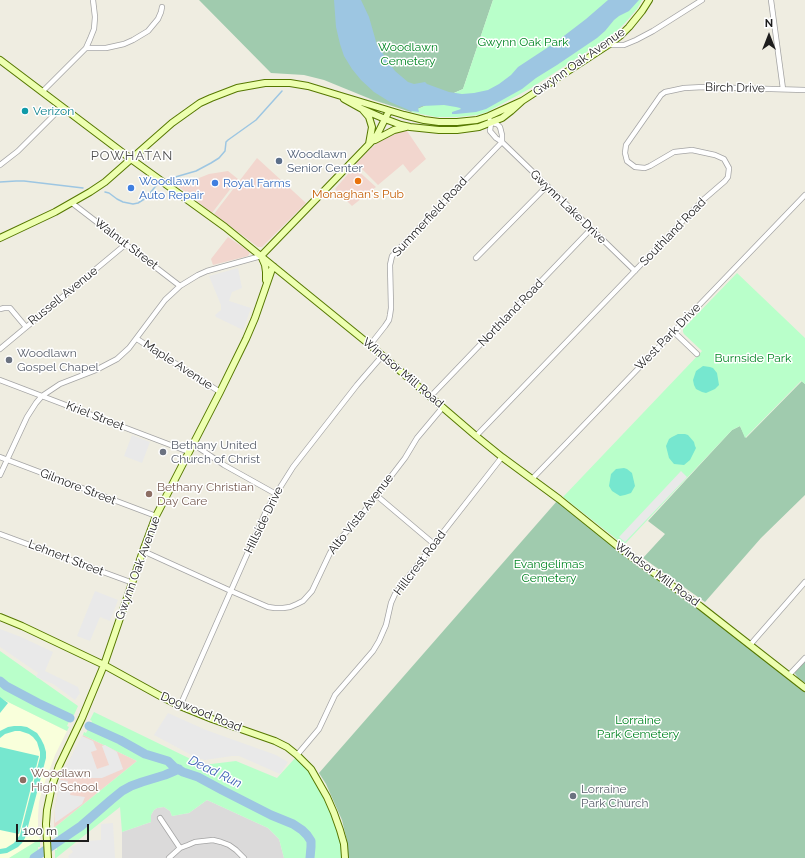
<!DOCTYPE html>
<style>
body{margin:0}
#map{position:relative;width:805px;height:858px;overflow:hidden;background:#efede1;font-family:Raleway,sans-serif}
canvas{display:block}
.north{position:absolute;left:749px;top:16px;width:40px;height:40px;-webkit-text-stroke:3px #fff;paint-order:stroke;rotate:0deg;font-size:11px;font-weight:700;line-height:16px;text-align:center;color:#1d1d1d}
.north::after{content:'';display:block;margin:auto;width:14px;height:18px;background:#1d1d1d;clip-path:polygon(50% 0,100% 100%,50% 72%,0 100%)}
.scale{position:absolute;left:16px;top:824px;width:73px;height:18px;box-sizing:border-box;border:2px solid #1d1d1d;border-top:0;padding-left:5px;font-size:12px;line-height:14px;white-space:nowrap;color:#1d1d1d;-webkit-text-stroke:3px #fff;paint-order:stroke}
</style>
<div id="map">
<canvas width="805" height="858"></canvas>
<div class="north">N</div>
<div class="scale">100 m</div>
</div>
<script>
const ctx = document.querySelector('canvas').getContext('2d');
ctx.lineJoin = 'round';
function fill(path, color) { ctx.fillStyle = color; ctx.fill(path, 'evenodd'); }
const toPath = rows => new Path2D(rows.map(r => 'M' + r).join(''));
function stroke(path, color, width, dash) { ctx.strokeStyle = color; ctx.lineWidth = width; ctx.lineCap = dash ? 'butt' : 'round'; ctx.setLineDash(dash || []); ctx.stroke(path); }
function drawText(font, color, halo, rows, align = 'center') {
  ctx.font = font + ' Raleway,sans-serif'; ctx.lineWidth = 3; ctx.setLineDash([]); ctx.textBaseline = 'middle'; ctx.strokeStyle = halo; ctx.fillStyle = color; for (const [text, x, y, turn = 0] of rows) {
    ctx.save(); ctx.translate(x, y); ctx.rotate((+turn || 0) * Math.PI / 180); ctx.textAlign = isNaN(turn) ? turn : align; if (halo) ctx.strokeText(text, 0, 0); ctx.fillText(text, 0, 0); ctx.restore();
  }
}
fill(toPath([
 [207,800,268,828,279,839,284,858,122,858,122,832,151,822,151,815,154,810,157,808,164,807,170,811,172,816,189,813]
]), '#dbdada');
fill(toPath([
 [407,131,426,159,410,173,403,164,378,185,356,163,377,143,399,132],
 [257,158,306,203,262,247,258,247,214,214],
 [354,167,376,187,352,206,335,189],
 [228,171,238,179,212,213,179,187,179,186,209,174],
 [228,237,250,252,248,256,213,265,211,259],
 [83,735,137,761,54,828,55,808,60,780,62,774]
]), '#f2d6ce');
fill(toPath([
 [0,698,67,731,55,755,43,787,39,802,38,816,38,833,40,839,9,858,0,858]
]), '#f9ffdb');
fill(toPath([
 [199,0,493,0,463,89,411,112,373,100,324,80,304,75,271,73],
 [802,381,805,384,805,495,761,538,705,602,643,558,665,534,648,521,732,430,740,426,746,438],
 [557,501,699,608,805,691,805,858,348,858,347,841,342,820,326,784,319,773],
 [805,660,805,683,798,678,794,672]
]), '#a0cbae');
fill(toPath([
 [493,0,642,0,637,9,625,23,617,31,605,40,531,88,487,112,477,115,457,117,436,117,411,112,463,89],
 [737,273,805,338,805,384,801,381,745,438,740,426,732,430,624,545,563,497,702,351,684,334,683,332,683,329],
 [0,651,78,706,74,715,72,715,67,726,69,727,67,731,0,698],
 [94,712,203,765,236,761,277,778,297,756,315,775,332,807,345,858,284,858,279,839,268,828,207,800,189,813,172,816,170,811,164,807,157,808,154,810,151,815,151,822,122,832,120,807,56,858,55,858,55,850,57,850,56,837,54,837,54,828,137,761,83,735,84,732,86,733,92,721,90,720],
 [40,839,40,847,38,847,38,858,9,858]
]), '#b9ffca');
fill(toPath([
 [703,366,710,367,713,368,717,373,719,385,715,389,706,393,702,392,696,389,694,385,693,380,696,371],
 [678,434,685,434,688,435,694,442,695,446,696,448,690,460,684,465,674,464,669,458,666,446,669,439,672,437],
 [624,468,627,469,632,473,635,486,631,493,625,495,620,496,612,491,609,486,611,474,616,469],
 [0,697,8,703,0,713],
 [14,726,21,726,27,727,37,733,41,739,44,745,46,752,46,758,25,838,22,843,18,847,7,853,0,854,0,849,6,848,14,843,20,835,40,757,40,752,37,742,33,737,29,734,20,731,15,731,5,734,0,738,0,731,8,727],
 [0,747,39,756,19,834,0,830]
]), '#76e7cf');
fill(toPath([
 [238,268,242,288,232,292,229,301,251,308,243,330,216,317,215,315,221,310,221,305,209,276],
 [132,435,150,442,142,463,124,456],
 [681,471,687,477,625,542,619,537],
 [95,591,118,600,110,621,100,617,90,641,77,636],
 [0,629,21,637,53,652,45,671,78,687,80,693,75,700,53,684,36,677,38,673,0,647],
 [168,713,206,730,276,755,288,762,280,774,239,756,232,756,205,760,197,758,154,735],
 [82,736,93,741,96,748,97,750,91,752,97,769,109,765,102,746,105,745,117,752,123,769,102,778,76,778,62,774],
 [60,780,68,781,66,790,71,791,70,795,85,797,82,804,55,823,55,808],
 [113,823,115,858,69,858,68,856,73,852,70,848,80,843,87,841,101,840,101,824]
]), '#e9e9e9');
fill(toPath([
 [334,0,361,0,369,17,377,45,395,71,408,82,414,84,425,82,427,84,449,92,462,94,474,93,488,90,499,84,511,75,518,67,556,42,586,19,608,0,639,0,629,11,619,16,614,20,605,31,597,38,557,65,536,78,522,89,486,109,476,112,456,114,452,114,452,112,461,109,460,108,456,107,444,105,422,106,418,108,419,112,411,111,390,102,374,92,361,80,352,69,344,56,340,44,336,27]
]), '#9dc6e2');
stroke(toPath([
 [165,180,196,171,211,163,219,158,225,151,226,142,228,140,256,120,282,91],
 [0,182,16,181,24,181,83,188],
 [105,192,109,193,117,199,123,202,133,204,138,203,146,198,159,182]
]), '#9dc6e2', 1.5);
stroke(toPath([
 [0,681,6,686,38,703,70,718],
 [89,726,120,740,145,754,168,761,174,767,183,772,198,777,222,790,271,815,293,824,302,830,307,835,311,841,311,847,310,858],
 [34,858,81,826,111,800,122,791,131,786,142,782,165,775,179,769]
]), '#9dc6e2', 9);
const street = toPath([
 [771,0,783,89],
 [608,45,624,45,636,40,653,31,702,0],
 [86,48,106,48,124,44,133,40,148,31,158,19,161,12,162,7],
 [42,92,86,48,90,39,94,29,95,17,93,0],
 [490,120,491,123,490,131,496,138,502,142,635,271],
 [491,123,497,124,500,127,502,135,502,142],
 [0,165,18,151,62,107],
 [72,203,180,286],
 [476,258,547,186],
 [0,309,4,308,10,308,26,327],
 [674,332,697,354],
 [137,339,220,392],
 [370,345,385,326,389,320,390,315,391,308,390,265,392,256,502,142],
 [0,349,126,244],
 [0,380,189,452],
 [431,396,591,229],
 [476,436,703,200,725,181,728,177,729,168,724,159,715,155,692,150,674,152,650,166,645,168,635,167,627,161,625,153,626,145,661,95,665,92,670,91,684,88,704,87,805,90],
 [193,444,224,465,276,494],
 [0,457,156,516],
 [0,475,27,417,36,403,42,396,60,384,96,370,117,359,129,348,165,300,180,286,198,275,207,271,261,256],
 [532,479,805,195],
 [376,495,434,544],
 [0,534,133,583],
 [143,551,231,591,268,607,275,608,283,608,290,607,297,604,303,601,312,591,330,553,338,541,359,518,405,458,417,438,443,407],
 [750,645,805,582],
 [789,675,805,658],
 [180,706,267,509,276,494,293,467,357,385,383,355],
 [297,755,319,729,335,695,373,651,379,641,386,625,391,603,395,594,401,586,502,457],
 [160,818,180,848],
 [169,858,180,848,188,845,195,842,213,840,221,842,229,845,236,850,244,858]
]);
const secondary = toPath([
 [0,60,131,159,225,227,370,345,476,436,502,457,559,499,621,549,700,606,805,688],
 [344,99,362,109,385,119,401,125,410,127,439,130,457,130,479,127,502,118,511,111,522,101,608,45,621,35,629,27,642,11,649,0],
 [363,110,369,117,372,127,369,144],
 [375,140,394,130,406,127],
 [0,238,55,212,90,192,105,182,172,123,200,103,211,98,237,88,265,83,290,83,308,86,404,115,424,120,439,122,457,122,477,120,489,116,522,101],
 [261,256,375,138,378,133,389,111],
 [262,258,265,265,266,272,266,280],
 [0,617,22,626,104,665,162,697,180,706,212,719,275,741,287,747,297,755,311,769,327,797,334,813,340,830,344,844,345,858],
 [48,858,46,824,47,810,52,786,59,766,82,718,104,665,143,551,156,516,220,392,246,339,255,318,273,266]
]);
stroke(street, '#a4a4a4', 6);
stroke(secondary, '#567800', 8);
stroke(street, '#fff', 4.5);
stroke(secondary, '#edffb0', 6);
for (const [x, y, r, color] of [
 [25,111,4,"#0f9aa8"],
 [279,161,4,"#5c6f8a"],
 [358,181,4,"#e8710a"],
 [215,183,4,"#3f7fe0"],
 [131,188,4,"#3f7fe0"],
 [9,360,4,"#6b7280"],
 [163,452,4,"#6b7280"],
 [149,494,4,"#8d6e63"],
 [23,780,4,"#8d6e63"],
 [573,796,4,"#6b7280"]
]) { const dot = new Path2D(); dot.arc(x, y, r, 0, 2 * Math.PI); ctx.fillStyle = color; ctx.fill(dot); stroke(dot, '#fff', 1.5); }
drawText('12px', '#008522', '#fff', [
 ["Gwynn Oak Park",523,42],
 ["Woodlawn",408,47],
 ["Cemetery",408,61],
 ["Burnside Park",753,358],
 ["Evangelimas",549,564],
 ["Cemetery",549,578],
 ["Lorraine",638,720],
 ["Park Cemetery",638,734]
]);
drawText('12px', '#1d1d1d', '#fff', [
 ["Gwynn Oak Avenue",579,62,-35],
 ["Birch Drive",735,88,1],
 ["Gwynn Lake Drive",568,207,44],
 ["Summerfield Road",430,217,-47],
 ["Southland Road",673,232,-46],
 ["Walnut Street",126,244,37],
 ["Russell Avenue",63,296,-39],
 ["Northland Road",511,313,-46],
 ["West Park Drive",668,337,-46],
 ["Maple Avenue",178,365,33],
 ["Windsor Mill Road",403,373,40],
 ["Kriel Street",95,416,21],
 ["Gilmore Street",78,487,21],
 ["Alto Vista Avenue",361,514,-52],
 ["Hillside Drive",264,520,-64],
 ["Lehnert Street",66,558,21],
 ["Hillcrest Road",420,563,-53],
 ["Gwynn Oak Avenue",138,568,-70],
 ["Windsor Mill Road",657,574,36],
 ["Dogwood Road",201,712,22]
]);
drawText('12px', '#0d838f', '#fff', [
 ["Verizon",33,111]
], 'left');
drawText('12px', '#4e5e75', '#fff', [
 ["Woodlawn",287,154],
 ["Senior Center",287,168]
], 'left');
drawText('12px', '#366cbe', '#fff', [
 ["Woodlawn",139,181],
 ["Auto Repair",139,195],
 ["Royal Farms",223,183]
], 'left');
drawText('12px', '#c56008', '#fff', [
 ["Monaghan's Pub",358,194]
]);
drawText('12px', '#5b616d', '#fff', [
 ["Woodlawn",17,353],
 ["Gospel Chapel",17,367],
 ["Bethany United",171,445],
 ["Church of Christ",171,459],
 ["Lorraine",581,789],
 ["Park Church",581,803]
], 'left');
drawText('12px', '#785e54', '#fff', [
 ["Bethany Christian",157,487],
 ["Day Care",157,501],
 ["Woodlawn",31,773],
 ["High School",31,787]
], 'left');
ctx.letterSpacing = '1px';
drawText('13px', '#505050', '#fff', [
 ["POWHATAN",132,156]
]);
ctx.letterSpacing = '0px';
drawText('italic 13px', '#4066b6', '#fff', [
 ["Dead Run",215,772,26]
]);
</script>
